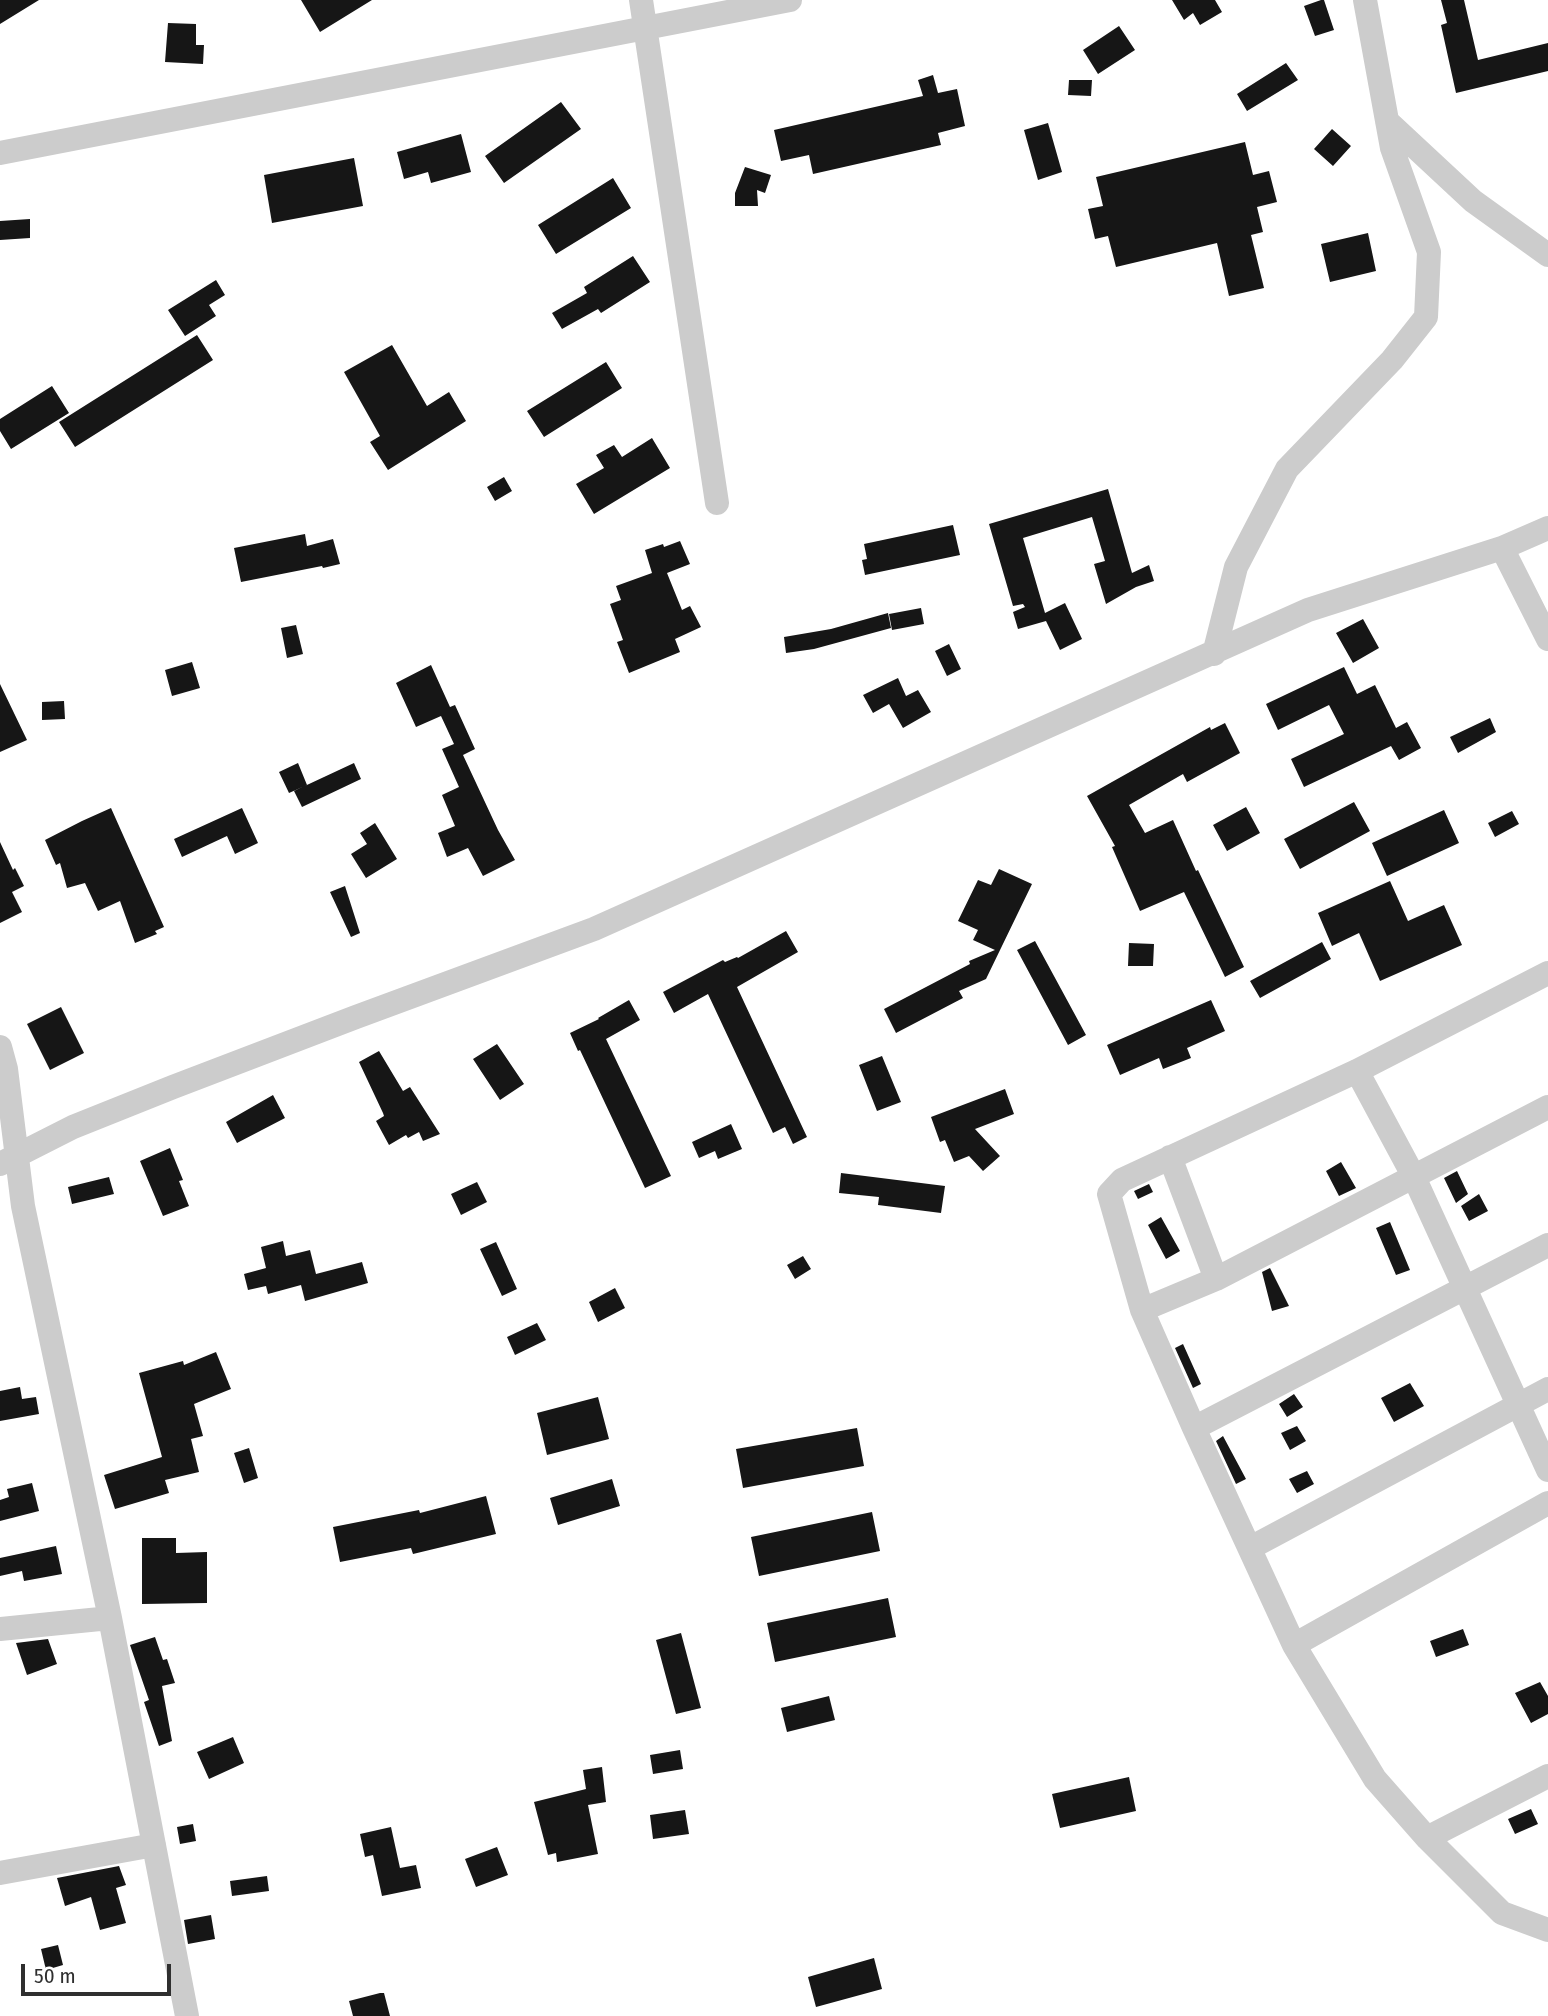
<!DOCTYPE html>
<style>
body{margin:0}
#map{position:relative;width:1548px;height:2016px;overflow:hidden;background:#fff;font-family:"Fira Sans Condensed",sans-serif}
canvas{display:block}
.scale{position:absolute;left:21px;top:1964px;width:150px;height:32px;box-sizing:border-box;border:4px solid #2f2f2f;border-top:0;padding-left:9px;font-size:21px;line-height:24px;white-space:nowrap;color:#2f2f2f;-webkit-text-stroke:5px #fff;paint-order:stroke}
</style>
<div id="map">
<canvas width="1548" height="2016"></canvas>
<div class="scale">50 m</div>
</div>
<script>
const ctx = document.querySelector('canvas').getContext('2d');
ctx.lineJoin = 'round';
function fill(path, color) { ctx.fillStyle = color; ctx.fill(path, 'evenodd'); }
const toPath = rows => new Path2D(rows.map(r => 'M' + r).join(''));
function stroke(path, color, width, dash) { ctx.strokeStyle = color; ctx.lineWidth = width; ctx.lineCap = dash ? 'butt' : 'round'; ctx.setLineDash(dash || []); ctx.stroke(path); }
fill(toPath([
 [0,0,39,0,0,24],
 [301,0,372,0,320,32],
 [1172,0,1215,0,1222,12,1200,25,1193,13,1184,20],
 [1321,0,1324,0,1334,30,1315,36,1304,6],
 [1441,0,1464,0,1478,60,1548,43,1548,71,1456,93,1441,25,1447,23],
 [168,23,196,24,196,45,204,45,203,64,165,62],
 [1119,26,1135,50,1098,74,1083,50],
 [1286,63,1298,80,1247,111,1237,94],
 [933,75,938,93,957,89,965,126,938,133,941,145,813,174,809,155,781,161,774,130,923,96,918,80],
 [1069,80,1092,80,1091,96,1068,95],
 [561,102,581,129,504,183,485,156],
 [1048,123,1062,172,1038,180,1024,130],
 [1332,129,1351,146,1333,166,1314,149],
 [461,134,471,172,431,183,428,172,404,179,397,152],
 [1245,142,1253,175,1269,171,1277,202,1257,207,1263,232,1251,235,1264,288,1229,296,1217,243,1116,267,1108,236,1095,239,1088,209,1103,206,1096,177],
 [354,158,363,206,272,223,264,175],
 [745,167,771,175,765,193,757,190,758,206,735,206,735,193],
 [613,178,631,208,556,254,538,225],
 [30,219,30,238,0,240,0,221],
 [1368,233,1376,271,1330,282,1321,244],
 [633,256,650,282,601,313,598,309,562,329,552,313,587,293,584,287],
 [216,280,225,295,209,305,216,316,185,336,168,310],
 [197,335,213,360,75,447,59,422],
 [392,345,427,406,449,392,466,421,388,470,370,442,380,436,344,372],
 [606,362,622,388,544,437,527,411],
 [52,386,69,413,11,449,0,431,0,419],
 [652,438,670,468,594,514,576,484,604,468,596,455,614,445,622,457],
 [504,477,512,491,495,501,487,487],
 [1108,489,1132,573,1149,565,1154,581,1136,587,1106,604,1094,564,1105,561,1092,517,1023,538,1045,613,1065,603,1082,639,1060,650,1046,621,1018,629,1013,612,1025,607,1023,604,1013,606,989,524],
 [953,525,960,555,865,575,862,560,867,559,864,544],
 [305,534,307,546,333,539,340,564,323,568,322,566,241,582,234,548],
 [680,541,690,564,667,573,682,610,690,606,701,627,675,639,680,652,629,673,617,642,623,640,610,604,621,600,616,586,652,573,645,550,663,544,664,547],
 [921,608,924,624,892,630,889,614],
 [888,613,891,628,814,649,786,653,784,637,831,629],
 [1363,619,1379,648,1353,663,1336,633],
 [296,625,303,654,287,658,281,628],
 [949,644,961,669,947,676,935,651],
 [192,662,200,688,172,696,165,670],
 [431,665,450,707,455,705,475,749,463,755,498,830,515,860,483,876,468,848,447,857,438,833,455,826,442,795,459,787,442,749,454,744,441,716,416,727,396,683],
 [1344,667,1357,694,1375,685,1396,728,1407,722,1421,748,1399,760,1391,746,1304,787,1291,759,1344,734,1329,705,1278,730,1266,704],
 [898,678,906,696,918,690,931,712,903,728,889,704,873,713,863,695],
 [0,684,27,740,0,752],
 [64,701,65,719,42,720,42,702],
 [1490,718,1496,732,1458,753,1450,737],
 [1225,723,1240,753,1187,782,1183,774,1129,805,1145,833,1173,820,1196,871,1198,870,1244,967,1225,977,1184,892,1140,911,1112,847,1115,846,1087,796,1210,727,1211,730],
 [298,763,307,785,289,793,279,772],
 [354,763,361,779,302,807,294,791],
 [1354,802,1370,831,1300,869,1284,839],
 [1246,807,1260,833,1227,851,1213,825],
 [111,808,164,927,155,931,157,934,135,943,120,901,98,911,85,883,67,888,60,863,56,865,45,840,82,821],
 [242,808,258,843,235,854,227,836,182,857,174,839],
 [1444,810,1459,843,1387,876,1372,843],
 [1512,811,1519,824,1495,837,1488,823],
 [375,823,397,859,366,878,351,854,367,844,360,833],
 [0,842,13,870,15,868,24,886,12,892,22,912,0,923],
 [999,869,1032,884,986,979,959,991,963,998,896,1033,884,1009,970,964,969,961,995,950,973,940,978,930,958,921,978,880,991,885],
 [1390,881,1408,921,1444,905,1462,945,1380,981,1359,933,1332,946,1318,913],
 [345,886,360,933,351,937,330,892],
 [786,931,798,952,737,987,807,1137,793,1144,785,1127,773,1133,708,994,674,1013,663,992,723,960,725,962,737,957,738,958],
 [1035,941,1086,1035,1068,1045,1017,950],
 [1322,942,1331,959,1260,998,1250,981],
 [1129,943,1154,944,1153,966,1128,966],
 [629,1000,640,1020,606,1039,671,1176,645,1188,580,1050,578,1051,570,1033,599,1019,598,1018],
 [1211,1000,1225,1031,1187,1048,1191,1058,1163,1069,1159,1058,1120,1075,1107,1045],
 [61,1007,84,1053,50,1070,27,1024],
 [497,1044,524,1084,500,1100,473,1059],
 [379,1051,403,1091,410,1087,440,1134,423,1141,419,1132,408,1138,406,1135,389,1145,376,1121,384,1116,383,1113,359,1062],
 [882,1056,901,1102,877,1111,859,1065],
 [1005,1089,1014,1114,975,1129,1000,1156,983,1171,969,1156,954,1162,945,1140,940,1142,931,1117],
 [273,1095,285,1118,237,1143,226,1122],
 [731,1124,742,1149,718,1159,715,1151,699,1158,692,1142],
 [170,1148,183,1180,179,1181,189,1206,163,1216,140,1161],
 [1341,1162,1356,1188,1339,1196,1326,1171],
 [1457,1171,1468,1194,1456,1203,1444,1178],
 [841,1173,945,1186,941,1213,878,1205,879,1197,839,1193],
 [109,1177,114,1194,72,1204,68,1187],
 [477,1182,487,1202,461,1215,451,1194],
 [1149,1184,1153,1192,1138,1199,1134,1191],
 [1479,1194,1488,1211,1469,1221,1461,1206],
 [1161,1217,1180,1251,1166,1259,1148,1225],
 [1390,1222,1410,1270,1396,1275,1376,1228],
 [283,1241,286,1256,310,1250,316,1274,362,1262,368,1283,305,1301,301,1285,268,1294,266,1286,248,1290,244,1274,266,1268,261,1247],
 [496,1242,517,1289,502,1296,480,1249],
 [803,1256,811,1269,795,1279,787,1265],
 [1270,1268,1289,1306,1272,1311,1262,1272],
 [615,1288,625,1308,598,1322,589,1302],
 [537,1323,546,1340,515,1355,507,1337],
 [1183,1344,1201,1384,1193,1388,1175,1348],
 [216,1352,231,1389,194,1404,203,1436,191,1439,199,1472,165,1480,169,1493,115,1509,104,1475,162,1457,139,1373,183,1361,184,1365],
 [1410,1383,1424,1406,1394,1422,1381,1398],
 [20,1387,22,1399,36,1397,39,1414,0,1421,0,1391],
 [1294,1394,1303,1407,1287,1417,1279,1404],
 [598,1397,609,1439,547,1455,537,1413],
 [1297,1426,1306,1441,1290,1450,1281,1433],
 [857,1428,864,1466,743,1488,736,1449],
 [1223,1436,1246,1479,1236,1484,1216,1441],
 [249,1448,258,1478,244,1483,234,1453],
 [1307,1471,1314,1484,1297,1493,1289,1479],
 [612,1479,620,1506,558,1525,550,1498],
 [32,1483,39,1511,0,1521,0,1500,9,1497,7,1489],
 [486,1496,496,1534,413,1554,411,1548,340,1562,333,1527,419,1510,420,1513],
 [872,1512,880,1551,759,1576,751,1537],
 [142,1538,176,1538,176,1553,207,1552,207,1603,142,1604],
 [56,1546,62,1574,24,1581,22,1571,0,1576,0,1558],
 [888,1598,896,1637,775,1662,767,1623],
 [1463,1629,1469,1645,1436,1657,1430,1641],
 [681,1633,701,1708,676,1714,656,1640],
 [155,1637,163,1660,167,1659,175,1683,162,1686,172,1741,159,1746,144,1702,149,1700,130,1645],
 [48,1639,57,1664,27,1675,16,1643],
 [1540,1682,1548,1696,1548,1714,1531,1723,1515,1693],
 [829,1696,835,1720,787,1732,781,1708],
 [233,1737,244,1763,209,1779,197,1752],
 [680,1750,683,1769,653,1774,650,1755],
 [602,1767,606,1802,588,1805,598,1854,557,1862,556,1853,548,1855,534,1802,586,1789,583,1770],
 [1129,1777,1136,1811,1060,1828,1052,1794],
 [1531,1809,1538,1824,1515,1834,1508,1819],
 [685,1810,689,1834,653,1839,650,1815],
 [193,1824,196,1841,180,1844,177,1827],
 [391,1827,400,1868,416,1865,421,1888,382,1896,373,1855,365,1857,360,1834],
 [497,1847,508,1875,476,1887,465,1859],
 [119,1866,126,1885,116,1888,126,1923,100,1930,91,1897,65,1906,57,1878],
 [267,1876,269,1891,232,1896,230,1881],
 [211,1915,215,1939,188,1944,184,1920],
 [58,1945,63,1965,46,1970,41,1949],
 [874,1958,882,1989,816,2007,808,1977],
 [380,1993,384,1993,390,2016,353,2016,349,2001]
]), '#161616');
stroke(toPath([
 [641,0,717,503],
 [1387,121,1473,201,1548,255],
 [0,153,790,0],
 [1502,548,1548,528],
 [1214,654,1236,567,1287,469,1392,360,1426,317,1429,252,1392,148,1365,0],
 [1548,973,1357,1071,1122,1180,1109,1194,1142,1310,1194,1428,1294,1645,1375,1779,1427,1838,1502,1913,1548,1930],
 [0,1047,6,1069,23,1206,110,1618,187,2016],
 [1357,1071,1414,1177,1548,1470],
 [1170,1157,1216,1279],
 [0,1164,73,1127,173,1087,356,1017,594,929,1308,610,1502,548,1548,639],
 [1142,1310,1216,1279,1548,1107],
 [1194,1428,1548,1245],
 [1250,1548,1548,1389],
 [0,1629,110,1618],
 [1294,1645,1548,1503],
 [1427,1838,1548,1776],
 [0,1873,154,1845]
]), '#ccc', 24);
</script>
